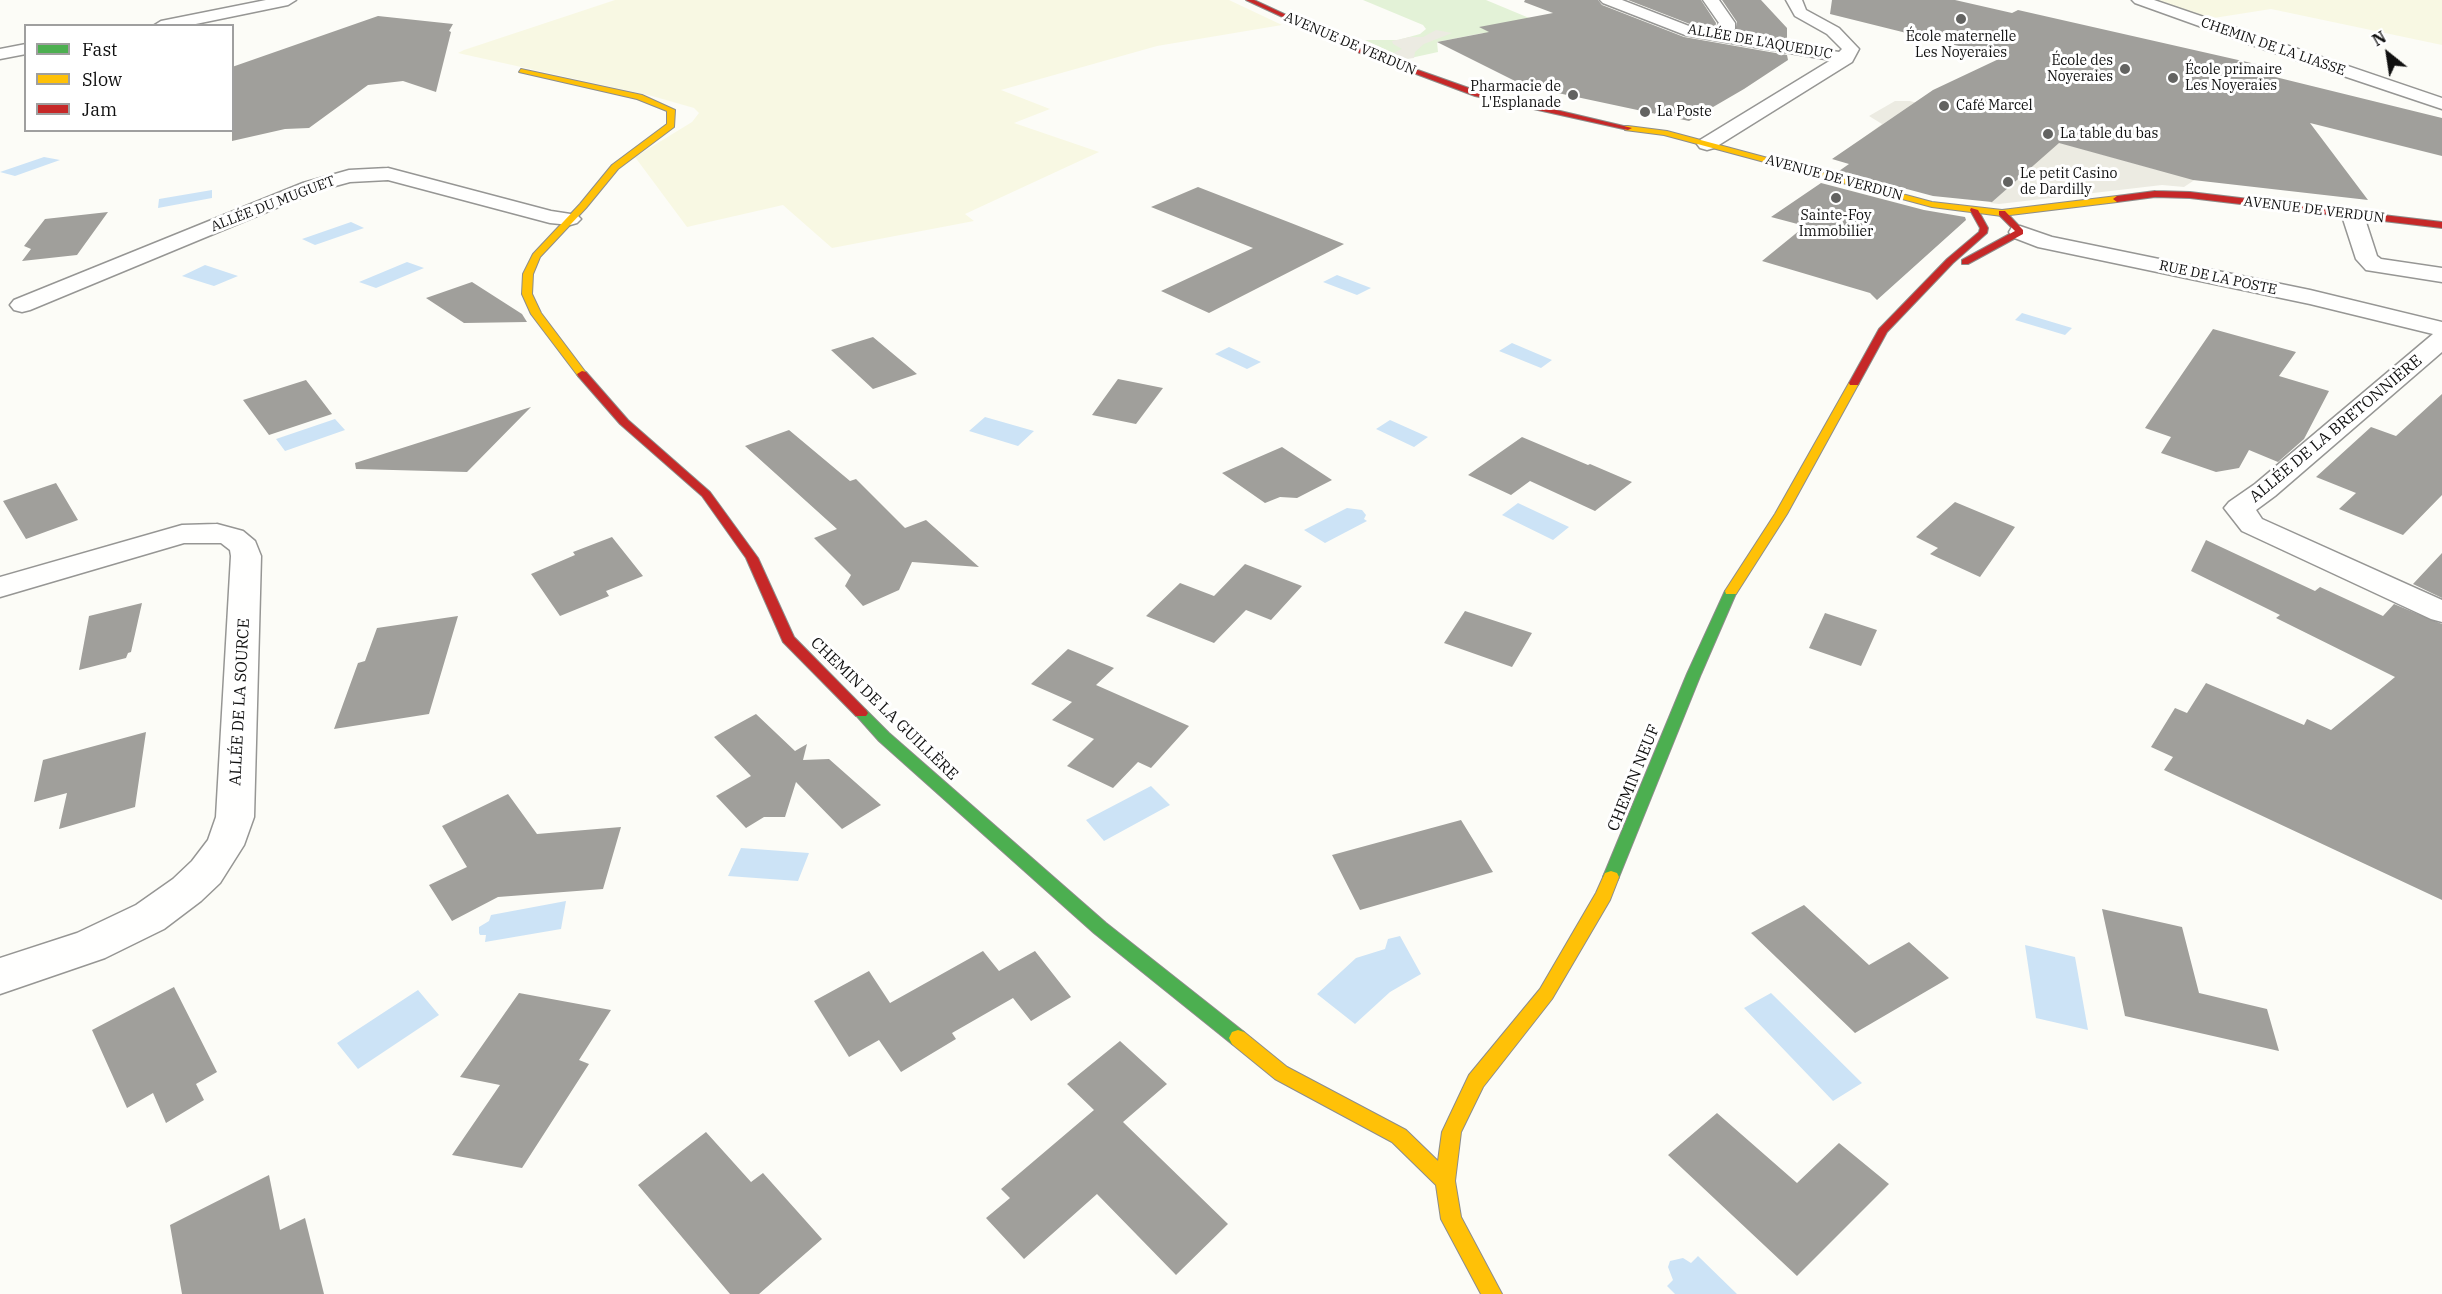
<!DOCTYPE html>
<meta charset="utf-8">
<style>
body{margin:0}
#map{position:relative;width:2442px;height:1294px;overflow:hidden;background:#fcfcf7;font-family:"IBM Plex Serif",serif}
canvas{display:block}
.legend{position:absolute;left:24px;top:24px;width:210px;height:108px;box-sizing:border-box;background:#fff;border:2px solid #9f9f9f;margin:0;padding:8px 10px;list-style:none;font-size:18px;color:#101010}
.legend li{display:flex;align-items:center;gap:12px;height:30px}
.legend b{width:30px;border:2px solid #9f9f9f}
.north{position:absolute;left:2358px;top:24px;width:60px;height:60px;-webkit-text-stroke:4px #fff;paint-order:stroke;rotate:330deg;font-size:16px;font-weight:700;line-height:24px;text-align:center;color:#101010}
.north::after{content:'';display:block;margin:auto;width:21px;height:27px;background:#101010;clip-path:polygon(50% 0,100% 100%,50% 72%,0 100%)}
</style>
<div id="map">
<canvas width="2442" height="1294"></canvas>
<ul class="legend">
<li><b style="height:8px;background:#4caf50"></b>Fast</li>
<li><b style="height:8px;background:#ffc107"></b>Slow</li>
<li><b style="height:8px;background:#c62828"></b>Jam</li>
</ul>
<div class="north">N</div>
</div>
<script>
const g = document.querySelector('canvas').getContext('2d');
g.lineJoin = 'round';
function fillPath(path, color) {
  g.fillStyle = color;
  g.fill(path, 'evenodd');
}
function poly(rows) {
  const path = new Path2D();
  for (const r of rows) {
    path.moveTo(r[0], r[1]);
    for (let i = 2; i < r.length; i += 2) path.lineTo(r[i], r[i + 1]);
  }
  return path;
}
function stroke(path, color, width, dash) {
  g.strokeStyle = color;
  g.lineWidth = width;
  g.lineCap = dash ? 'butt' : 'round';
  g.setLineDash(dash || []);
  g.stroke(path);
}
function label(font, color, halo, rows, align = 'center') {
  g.font = font + ' "IBM Plex Serif",serif';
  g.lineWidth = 6;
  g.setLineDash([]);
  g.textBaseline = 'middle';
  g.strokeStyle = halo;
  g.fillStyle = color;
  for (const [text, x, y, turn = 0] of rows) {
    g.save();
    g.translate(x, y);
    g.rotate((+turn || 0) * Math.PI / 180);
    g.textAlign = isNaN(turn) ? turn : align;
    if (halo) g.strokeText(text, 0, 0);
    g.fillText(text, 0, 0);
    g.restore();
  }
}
const farmland = poly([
 [615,0,1229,0,1282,25,1157,46,1001,90,1050,109,1014,123,1099,152,965,214,974,221,832,248,783,205,687,227,635,157,692,122,699,113,694,108,652,96,458,53,464,50],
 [2147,0,2442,0,2442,45,2271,9,2201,20]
]);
const green = poly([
 [1363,0,1486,0,1546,25,1480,27,1496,35,1483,33,1437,42,1438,52,1406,59,1365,40,1398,40,1420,34,1426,29,1423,25]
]);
const plaza = poly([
 [1436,30,1452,33,1424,44,1415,52,1414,58,1406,59,1393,53,1402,49,1393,44,1392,41,1410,37,1423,37],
 [1895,101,1910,101,2158,170,2229,157,2184,187,2162,185,1999,204,1990,203,2019,178,1863,138,1882,124,1869,116]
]);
const water = poly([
 [44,157,60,160,15,176,0,172],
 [212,190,212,198,158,208,159,199],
 [351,222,364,228,315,245,302,239],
 [407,262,424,268,376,288,359,282],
 [205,265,238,276,214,286,182,276],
 [1337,275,1371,288,1357,295,1323,282],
 [2022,313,2072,328,2065,335,2015,320],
 [1512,343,1552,360,1541,368,1499,351],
 [1229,347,1261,362,1247,369,1215,354],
 [985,417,1034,431,1018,446,969,431],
 [335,419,345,430,285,451,276,439],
 [1390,420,1428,437,1414,447,1376,429],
 [1518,503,1569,527,1553,540,1502,515],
 [1347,508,1362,510,1366,515,1364,519,1367,521,1325,543,1304,530],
 [1151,786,1170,805,1104,841,1086,820],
 [741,848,809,853,798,881,728,876],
 [566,901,561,929,485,942,486,935,480,935,479,933,479,927,489,921,491,915],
 [1400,936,1421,974,1390,992,1355,1024,1317,994,1356,958,1385,949,1388,939],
 [2025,945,2075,957,2088,1030,2036,1018],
 [418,990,439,1015,358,1069,337,1043],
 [1771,993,1862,1083,1833,1101,1744,1008],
 [1698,1256,1737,1294,1675,1294,1667,1286,1673,1280,1668,1267,1670,1261,1683,1258,1691,1263]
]);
const building = poly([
 [1525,0,1598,0,1602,5,1684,37,1787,55,1788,60,1744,89,1689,121,1525,86,1437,42,1489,32,1479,27,1553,13,1524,2],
 [1628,0,1701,0,1716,23,1715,29,1695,26],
 [1722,0,1761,0,1787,28,1787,41,1735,32,1737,22],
 [1832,0,1955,0,2012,13,2018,10,2269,67,2259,73,2442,118,2442,156,2310,123,2368,200,2193,180,2059,143,1992,202,1933,196,1839,171,1849,164,1832,159,1933,90,2003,57,1830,14],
 [378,16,453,24,449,31,451,32,436,92,403,81,368,85,309,128,285,129,232,141,232,67],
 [1821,183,1924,210,1965,217,1966,220,1877,300,1870,293,1762,261,1805,226,1771,217],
 [1198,187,1291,223,1344,244,1209,313,1161,291,1253,248,1151,207],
 [108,212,77,255,22,261,31,249,24,246,45,219],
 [472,282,522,314,527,322,464,323,426,298],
 [2213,329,2296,352,2279,376,2329,391,2304,439,2278,462,2249,450,2239,468,2216,472,2161,453,2171,437,2145,428],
 [873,337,917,374,873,389,831,350],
 [1118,379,1163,388,1136,424,1092,415],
 [306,380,332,414,269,435,243,400],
 [2442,394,2442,495,2403,535,2339,509,2356,493,2316,477,2371,427,2396,436],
 [531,407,467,472,356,469,355,463],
 [789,430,850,481,856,479,905,528,926,520,979,567,912,562,899,590,863,606,845,586,851,575,814,538,837,529,745,446],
 [1522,437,1588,465,1590,464,1632,482,1595,511,1530,481,1511,495,1468,475],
 [1282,447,1332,480,1297,498,1280,497,1265,503,1222,473],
 [56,483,78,520,26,539,3,501],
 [1955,502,2015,527,1980,577,1930,554,1938,548,1916,537],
 [612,537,643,576,606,591,609,596,560,616,531,574,575,555,573,552],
 [2206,540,2315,591,2320,587,2383,616,2394,604,2442,624,2442,900,2164,770,2173,757,2151,747,2175,708,2187,713,2206,683,2304,725,2307,719,2331,730,2395,677,2276,618,2280,615,2191,571],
 [2442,553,2442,598,2413,584],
 [1245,564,1302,586,1271,620,1246,610,1214,643,1146,616,1180,583,1214,596],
 [142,603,131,652,128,653,126,658,79,670,89,616],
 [1465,611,1532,633,1512,667,1444,643],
 [1825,613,1877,630,1861,666,1809,648],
 [458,616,429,714,334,729,358,663,365,661,377,628],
 [1068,649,1114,668,1096,685,1189,726,1151,768,1138,762,1113,788,1067,766,1094,739,1052,720,1072,702,1031,684],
 [756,714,795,751,807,744,803,760,829,759,881,805,842,829,796,782,785,817,764,817,746,828,716,796,751,776,714,737],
 [146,732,135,807,59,829,67,793,34,802,43,760],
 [508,794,537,834,621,827,603,889,498,897,452,921,429,885,467,867,442,826],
 [1461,820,1493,872,1360,910,1332,855],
 [1804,905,1869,965,1909,942,1949,978,1855,1033,1751,933],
 [2102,909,2182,927,2199,993,2267,1009,2279,1051,2125,1016],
 [983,951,999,971,1035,951,1071,997,1031,1021,1013,998,952,1033,956,1039,901,1072,879,1040,849,1057,814,1001,869,971,890,1003],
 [174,987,217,1072,196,1084,204,1100,166,1123,153,1093,127,1108,92,1030],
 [519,993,611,1010,579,1060,589,1064,522,1168,452,1155,500,1085,460,1077],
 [1120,1041,1167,1084,1123,1122,1228,1224,1176,1275,1097,1194,1024,1259,986,1218,1010,1198,1001,1189,1094,1110,1067,1084],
 [1717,1113,1797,1183,1839,1143,1889,1184,1797,1276,1668,1155],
 [706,1132,751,1182,763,1173,822,1239,759,1294,730,1294,638,1185],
 [269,1175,280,1230,305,1218,324,1294,182,1294,170,1225]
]);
const street = poly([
 [266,0,296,0,288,5,186,26,153,26,161,21,266,0],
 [1600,0,1622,0,1694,28,1716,31,1719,23,1703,0,1719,0,1735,23,1735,29,1731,34,1839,52,1842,49,1827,34,1795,16,1786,0,1802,0,1806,10,1839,28,1859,49,1852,62,1714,148,1707,150,1700,148,1697,144,1700,140,1831,60,1685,35,1603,3,1600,0],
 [2132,0,2154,0,2442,98,2442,109,2266,50,2135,3,2132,0],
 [26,44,26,54,0,59,0,49,26,44],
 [388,168,551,211,577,215,581,219,577,223,570,225,550,223,388,180,350,182,317,191,30,310,22,312,14,310,10,305,14,300,303,183,349,170,388,168],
 [2354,213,2361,215,2365,219,2377,256,2381,259,2442,268,2442,282,2366,270,2356,259,2343,219,2347,215,2354,213],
 [2020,226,2052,237,2310,290,2442,322,2442,352,2275,496,2256,510,2262,519,2442,600,2442,622,2431,619,2242,531,2224,508,2229,502,2255,484,2433,334,2310,304,2038,247,2012,237,2009,232,2012,227,2020,226],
 [217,524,243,531,255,541,261,556,254,817,244,845,220,883,201,901,164,929,105,958,0,994,0,958,77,933,136,905,173,879,192,861,208,840,216,817,231,556,230,550,221,543,184,543,0,597,0,577,182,525,217,524]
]);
const fast = poly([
 [1731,587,1737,591,1701,674,1619,877,1617,881,1611,883,1605,881,1603,877,1687,674,1725,591,1731,587],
 [861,708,866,710,889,733,1106,923,1244,1032,1247,1038,1244,1044,1238,1046,1232,1044,1094,933,879,741,854,713,861,708]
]);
const slow = poly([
 [521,69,642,95,675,110,674,127,618,169,586,208,540,257,533,274,532,294,541,313,587,374,582,377,578,376,531,314,522,294,523,274,533,254,580,204,612,165,667,124,667,111,637,99,519,72,521,69],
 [1628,126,1667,131,1932,202,2002,210,2117,196,2121,199,2117,202,2002,216,1932,207,1664,135,1625,130,1625,126,1628,126],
 [1854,380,1859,383,1787,514,1736,594,1726,594,1725,591,1775,514,1849,383,1854,380],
 [1611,871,1617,873,1619,877,1610,900,1552,999,1483,1087,1461,1132,1455,1181,1461,1217,1502,1294,1481,1294,1441,1219,1436,1185,1392,1142,1275,1079,1232,1044,1229,1038,1232,1032,1238,1030,1244,1032,1287,1067,1406,1130,1438,1161,1442,1132,1469,1075,1540,989,1596,893,1605,873,1611,871]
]);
const jam = poly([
 [1246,0,1254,0,1364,51,1480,92,1632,128,1628,130,1475,96,1360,53,1246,0],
 [2155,191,2190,192,2442,222,2442,228,2190,198,2155,197,2117,202,2113,199,2117,196,2155,191],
 [1971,208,1978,210,1988,228,1987,233,1953,263,1887,332,1858,385,1850,385,1849,383,1879,329,1947,259,1979,232,1980,228,1970,210,1971,208],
 [1999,211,2005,211,2023,230,2023,234,1968,264,1962,264,1962,260,2015,231,1999,215,1999,211],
 [582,371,586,372,628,420,710,492,758,558,794,637,866,710,868,713,866,716,856,716,783,642,746,558,702,496,620,424,578,376,577,374,582,371]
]);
const markers = [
 [1961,19,6,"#636361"],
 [2125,69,6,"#636361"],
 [2173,78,6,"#636361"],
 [1573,95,6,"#636361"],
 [1944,106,6,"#636361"],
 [1645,112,6,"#636361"],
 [2048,134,6,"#636361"],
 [2008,182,6,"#636361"],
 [1836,198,6,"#636361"]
];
const farPoinames = [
 ["École maternelle",1961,37,"center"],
 ["Les Noyeraies",1961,53,"center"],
 ["École des",2113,61,"right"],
 ["Noyeraies",2113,77,"right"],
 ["École primaire",2185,70],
 ["Les Noyeraies",2185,86],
 ["Pharmacie de",1561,87,"right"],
 ["L'Esplanade",1561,103,"right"],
 ["Café Marcel",1956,106],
 ["La Poste",1657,112],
 ["La table du bas",2060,134],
 ["Le petit Casino",2020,174],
 ["de Dardilly",2020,190],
 ["Sainte-Foy",1836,216,"center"],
 ["Immobilier",1836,232,"center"]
];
const farStreetnames = [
 ["ALLÉE DE L'AQUEDUC",1760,42,10],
 ["AVENUE DE VERDUN",1350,44,23],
 ["CHEMIN DE LA LIASSE",2273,47,19],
 ["AVENUE DE VERDUN",1834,178,15],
 ["ALLÉE DU MUGUET",273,204,-21],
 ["AVENUE DE VERDUN",2314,210,7],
 ["RUE DE LA POSTE",2218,278,12]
];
const streetNames = [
 ["ALLÉE DE LA BRETONNIÈRE",2336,429,-40],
 ["ALLÉE DE LA SOURCE",240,702,-87],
 ["CHEMIN DE LA GUILLÈRE",884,709,44],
 ["CHEMIN NEUF",1634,778,-68]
];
fillPath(farmland, '#f8f8e3');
fillPath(green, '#e3f2d7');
fillPath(plaza, '#ecebe2');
fillPath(water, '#cce3f6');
fillPath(building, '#a09f9b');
stroke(street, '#969694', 3);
stroke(fast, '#8d8d8b', 2);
stroke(slow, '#8d8d8b', 2);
stroke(jam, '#8d8d8b', 2);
fillPath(street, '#fffffe');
fillPath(fast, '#4caf50');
fillPath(slow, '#ffc107');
fillPath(jam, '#c62828');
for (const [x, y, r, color] of markers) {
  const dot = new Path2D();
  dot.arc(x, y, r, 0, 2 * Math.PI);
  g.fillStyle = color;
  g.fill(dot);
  stroke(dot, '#fff', 2);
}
label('14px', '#101010', '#fff', farPoinames, 'left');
label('14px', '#101010', '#fff', farStreetnames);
label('16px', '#101010', '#fff', streetNames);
</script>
